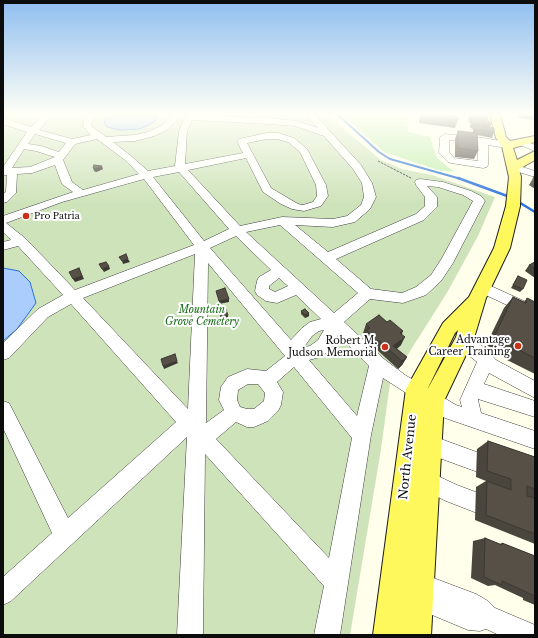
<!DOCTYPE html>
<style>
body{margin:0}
#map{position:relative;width:538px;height:638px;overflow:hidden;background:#ffffec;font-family:"Libre Baskerville",serif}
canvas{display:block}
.frame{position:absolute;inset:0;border:4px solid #0c0c0c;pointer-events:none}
</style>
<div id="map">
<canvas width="538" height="638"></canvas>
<div class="frame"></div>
</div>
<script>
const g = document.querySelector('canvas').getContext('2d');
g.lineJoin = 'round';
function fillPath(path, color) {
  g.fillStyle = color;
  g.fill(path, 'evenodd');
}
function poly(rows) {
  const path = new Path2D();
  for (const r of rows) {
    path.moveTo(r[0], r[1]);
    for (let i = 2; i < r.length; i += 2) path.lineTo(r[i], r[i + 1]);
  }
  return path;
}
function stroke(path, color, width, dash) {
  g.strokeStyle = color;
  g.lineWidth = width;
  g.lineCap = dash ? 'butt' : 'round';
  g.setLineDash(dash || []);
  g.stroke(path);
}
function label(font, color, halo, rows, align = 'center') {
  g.font = font + ' "Libre Baskerville",serif';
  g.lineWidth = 4;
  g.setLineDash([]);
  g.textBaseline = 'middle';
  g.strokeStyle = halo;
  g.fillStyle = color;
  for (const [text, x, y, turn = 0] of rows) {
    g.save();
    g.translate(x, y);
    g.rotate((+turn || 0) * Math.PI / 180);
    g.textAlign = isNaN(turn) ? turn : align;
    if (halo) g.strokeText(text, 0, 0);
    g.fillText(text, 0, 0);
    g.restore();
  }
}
const green = poly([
 [343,115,407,115,408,132,430,137,437,158,454,172,438,170,384,152]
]);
const cemetery = poly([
 [3,115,327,115,381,160,402,169,432,175,495,197,478,236,448,291,390,383,381,449,350,635,3,635]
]);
const water = poly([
 [107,115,157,115,155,121,149,125,139,129,120,130,107,127,104,123,107,115],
 [3,268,19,271,30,282,36,303,17,329,3,341,3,268]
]);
const streamFar1 = poly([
 [338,115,379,152,390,159,461,179]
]);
const stream = poly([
 [458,178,510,197],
 [517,201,535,212]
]);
const path = poly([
 [378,161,411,178]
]);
const minor = poly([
 [43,115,52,115,39,130,72,139,91,135,83,127,84,120,88,115,96,115,92,120,91,126,106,137,135,135,148,132,161,126,170,117,170,115,178,115,177,120,167,130,154,136,135,141,113,142,131,156,148,171,175,166,179,131,186,115,270,118,296,121,318,128,306,115,315,115,361,165,372,183,376,197,370,209,355,222,333,227,295,225,328,252,416,214,425,206,425,197,416,185,415,182,416,180,420,179,443,182,471,191,481,196,485,201,453,263,441,281,426,295,403,303,370,299,344,322,384,359,405,375,456,405,462,407,460,400,477,362,457,346,455,341,457,336,463,335,469,336,486,349,496,360,535,381,535,398,489,373,484,384,535,401,535,417,478,399,478,400,481,413,535,431,535,449,445,418,383,378,371,435,340,635,314,635,324,586,205,454,203,635,177,635,187,437,11,601,3,605,3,577,52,533,3,428,3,401,9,403,68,518,176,422,71,304,48,317,9,358,3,360,3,343,38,309,63,295,18,246,3,250,3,242,11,240,3,232,3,216,73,192,62,184,55,165,32,173,17,174,16,193,7,202,3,203,3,194,6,192,7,175,3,175,3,167,27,132,3,124,3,118,31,127,43,115],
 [192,120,270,124,295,126,324,136,353,169,362,183,364,197,361,205,347,216,333,219,282,217,240,226,188,170,246,158,263,192,281,204,292,209,304,211,321,206,328,196,326,185,307,149,294,138,278,133,267,133,239,139,237,141,243,153,185,164,187,131,192,120],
 [35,134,66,143,59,152,41,146,28,144,35,134],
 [97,139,125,160,139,174,83,190,72,182,63,160,75,144,97,139],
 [267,139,277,139,288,142,300,152,316,185,317,196,313,202,303,205,298,204,271,188,247,143,267,139],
 [24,149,36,151,55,157,30,167,12,168,24,149],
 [179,172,229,229,204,241,153,177,179,172],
 [144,179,194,245,75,290,25,238,6,223,62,202,144,179],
 [427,186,438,187,463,195,473,201,442,258,431,275,416,287,402,293,371,289,336,259,424,220,437,207,437,197,427,186],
 [280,225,358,293,334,313,246,232,280,225],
 [236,236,271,270,259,277,257,281,255,291,257,295,266,301,277,303,296,295,321,319,310,322,302,328,291,340,210,248,236,236],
 [195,254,188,409,83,298,195,254],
 [208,263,285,356,266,371,247,369,228,377,221,387,219,400,224,410,206,423,208,263],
 [279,278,288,286,275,292,269,289,269,286,279,278],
 [324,330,318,340,310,346,304,347,312,336,319,331,324,330],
 [338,335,369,366,357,416,309,360,320,357,330,350,338,335],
 [294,367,352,438,329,558,216,439,236,422,247,427,254,427,268,421,278,411,281,405,283,392,277,382,294,367],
 [248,384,258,384,265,393,264,401,254,409,247,409,240,407,237,400,238,390,248,384],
 [445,134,483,138,507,142,512,145,507,148,488,145,488,165,487,167,483,168,451,163,448,162,439,153,440,137,445,134],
 [449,140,478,143,478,161,454,158,449,152,449,140],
 [523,140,535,145,535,151,520,145,518,143,523,140],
 [513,164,535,171,535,177,509,169,508,167,513,164],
 [482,282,535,306,535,318,477,291,475,287,477,283,482,282],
 [430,435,501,461,504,468,501,475,494,478,423,452,420,445,423,438,430,435],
 [427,471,457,485,502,502,506,509,502,516,495,520,446,501,420,488,417,481,420,474,427,471],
 [428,576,476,594,488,601,495,608,535,625,535,635,499,635,486,629,480,631,468,630,425,612,412,598,408,590,412,582,428,576]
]);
const major = poly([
 [490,115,500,115,506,137,510,141,535,136,535,142,513,148,517,160,535,151,535,160,519,169,521,177,520,206,510,248,486,298,474,338,444,401,431,635,373,635,406,389,443,323,469,297,494,248,506,206,509,177,502,146,496,138,490,115],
 [458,330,456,337,426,392,455,333,458,330]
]);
const wall = poly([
 [420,115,458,115,458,120,455,128,419,123],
 [468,115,488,115,487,117,488,119,487,121,491,125,490,127,494,132,492,138,477,135,478,151,474,159,455,157,455,139,458,131,473,133,473,129,470,128,470,125,471,123,469,123,468,119,469,117],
 [518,115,535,115,535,120,534,120,519,118],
 [93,168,103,169,96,172,94,171],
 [535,174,535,189,529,185,532,180],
 [535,262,535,278,525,271,529,265],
 [518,276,523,289,520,292,511,288],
 [513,297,524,302,527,298,535,302,535,374,503,358,504,354,486,345,504,308],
 [301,311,309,313,309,316,305,318,301,314],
 [387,322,403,331,402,334,401,345,397,349,407,357,402,365,398,369,375,348,373,349,369,346,369,344,363,339,365,334,363,333,366,324],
 [488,441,535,457,535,544,475,520,476,487,486,481,476,477,477,449],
 [485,538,500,544,502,543,535,556,535,605,523,600,523,598,495,585,488,586,471,578,473,541]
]);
const shadedWall = poly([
 [102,166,103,169,96,172,95,169],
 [128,259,130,262,123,264,122,261],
 [109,266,110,269,104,272,102,269],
 [79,268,84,279,75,282,73,279],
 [229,299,229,302,219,304,219,301],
 [309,313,309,316,305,318,305,315],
 [228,315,228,318,222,320,221,317],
 [405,337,401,345,392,352,393,346],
 [378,340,375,348,373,349,377,341],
 [407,357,402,365,398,369,402,361],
 [177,361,178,363,164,369,163,366]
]);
const building = poly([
 [422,115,458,115,458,120,422,115],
 [471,115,487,115,488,119,471,117,471,115],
 [472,119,490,122,491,125,472,123,472,119],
 [475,125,494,128,494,132,476,129,475,125],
 [458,131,477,133,478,151,458,148,458,131],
 [94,165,102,166,95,169,93,168,94,165],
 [535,174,535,181,533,179,535,174],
 [126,254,128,259,122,261,119,257,126,254],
 [106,262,109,266,102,269,99,264,106,262],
 [535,262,535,269,529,265,535,262],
 [79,268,82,276,73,279,69,272,79,268],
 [518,276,527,280,523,289,513,285,518,276],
 [225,288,229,299,219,301,216,291,225,288],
 [513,297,526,303,527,298,535,302,535,358,513,347,514,344,495,335,513,297],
 [305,309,309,313,305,315,301,311,305,309],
 [226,310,228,315,221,317,220,312,226,310],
 [379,315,387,322,390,320,403,331,400,333,405,337,393,346,407,357,402,361,378,340,377,341,372,338,373,336,366,330,370,328,366,324,379,315],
 [175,354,177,361,163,366,161,359,175,354],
 [488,441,535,457,535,489,527,486,527,496,535,498,535,534,486,515,487,481,511,490,511,479,487,471,488,441],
 [485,538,502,545,502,543,535,556,535,596,502,581,502,585,484,577,485,538]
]);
const markers = [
 [26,216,4,"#cb3116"],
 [518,346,4,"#cb3116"],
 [385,347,4,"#cb3116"]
];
const farPoinames = [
 ["Pro Patria",34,216]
];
const parkNames = [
 ["Mountain",202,310],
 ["Grove Cemetery",202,322]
];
const poiNames = [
 ["Advantage",510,340],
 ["Career Training",510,352],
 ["Robert M.",377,341],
 ["Judson Memorial",377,353]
];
const nearStreetnames = [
 ["North Avenue",408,457,-84]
];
fillPath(green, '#c4eeb1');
fillPath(cemetery, '#cee3ba');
fillPath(water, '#aacdfd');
stroke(water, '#2971dc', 1);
stroke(streamFar1, '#2971dc', 2);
stroke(stream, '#2971dc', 2.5);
stroke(minor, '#3f3f3f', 1);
stroke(major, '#1d1d1d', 2);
stroke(path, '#2e2e2e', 1, [2.5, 1]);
fillPath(minor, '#fff');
fillPath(major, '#fff85c');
fillPath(wall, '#4a453d');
fillPath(shadedWall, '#3c3832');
fillPath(building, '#565047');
stroke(building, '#3c3832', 1);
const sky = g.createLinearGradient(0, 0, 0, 204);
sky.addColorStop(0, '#8fbef0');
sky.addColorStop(0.56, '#fffff6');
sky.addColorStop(1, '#fffff600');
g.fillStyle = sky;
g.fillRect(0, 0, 538, 204);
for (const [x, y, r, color] of markers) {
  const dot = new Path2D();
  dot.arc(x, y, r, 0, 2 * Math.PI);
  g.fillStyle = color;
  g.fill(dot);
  stroke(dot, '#fff', 1.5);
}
label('9px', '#0c0c0c', '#fff', farPoinames, 'left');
label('italic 10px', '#176b16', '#fff', parkNames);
label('10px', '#0c0c0c', '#fff', poiNames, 'right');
label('12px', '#0c0c0c', '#fff', nearStreetnames);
</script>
